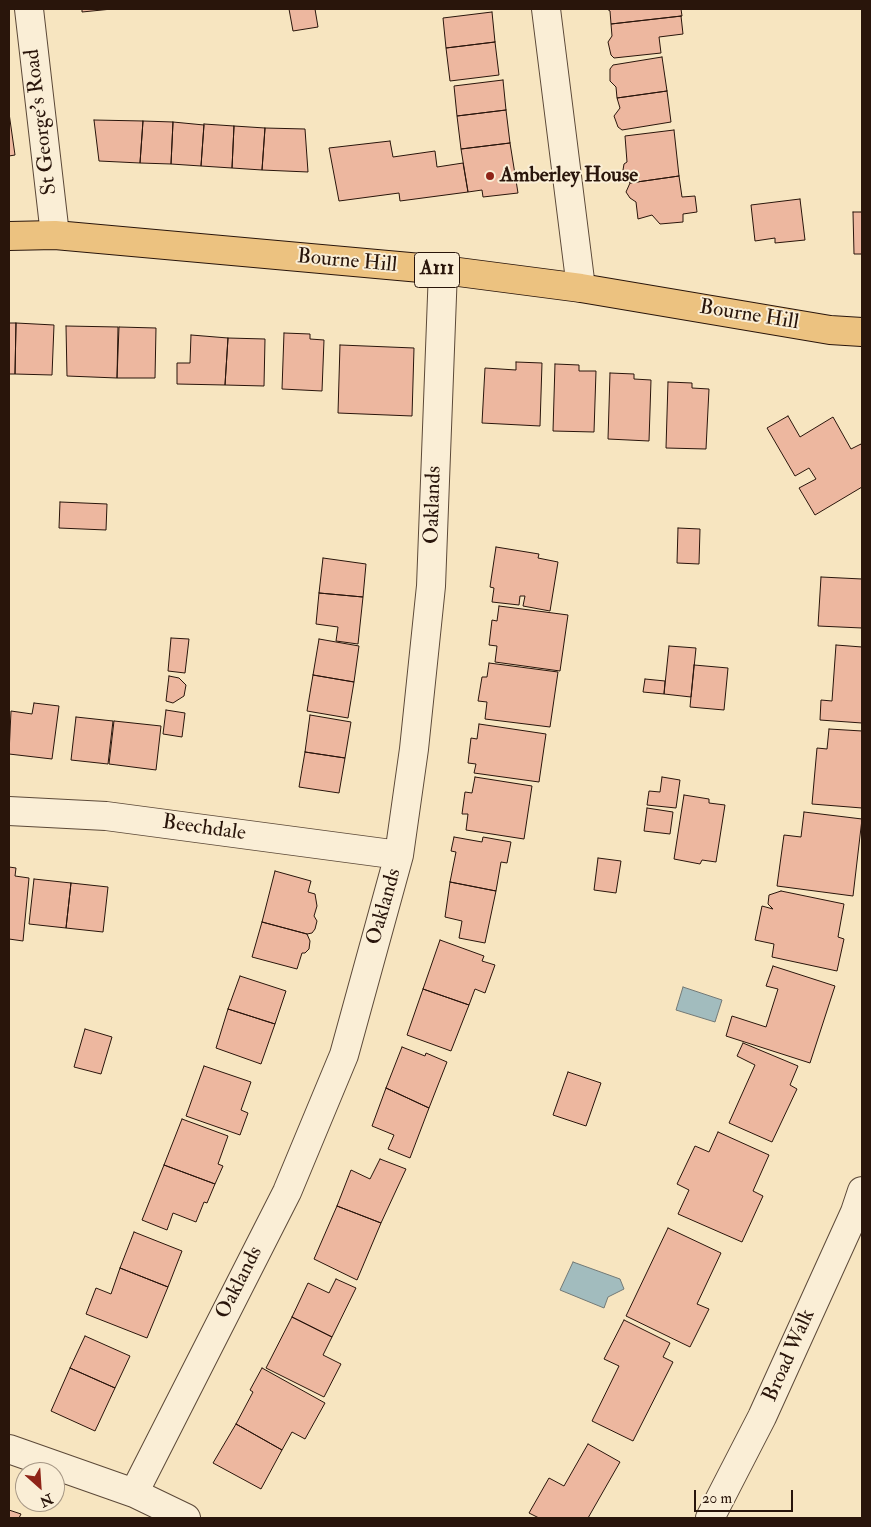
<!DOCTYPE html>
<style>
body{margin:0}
#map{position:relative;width:871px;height:1527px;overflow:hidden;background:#f7e5c0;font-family:"IM FELL Double Pica",serif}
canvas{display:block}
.frame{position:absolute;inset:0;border:10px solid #29150b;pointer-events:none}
.north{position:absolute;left:15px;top:1462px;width:50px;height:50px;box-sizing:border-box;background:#faeed6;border:1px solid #a69785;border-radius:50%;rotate:154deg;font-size:14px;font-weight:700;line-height:20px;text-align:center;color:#29150b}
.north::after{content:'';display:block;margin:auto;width:18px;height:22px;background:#8f2418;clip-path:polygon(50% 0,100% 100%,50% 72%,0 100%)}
.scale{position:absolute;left:694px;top:1490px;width:99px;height:22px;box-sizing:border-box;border:2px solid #29150b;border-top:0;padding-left:6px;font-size:15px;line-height:18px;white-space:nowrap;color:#29150b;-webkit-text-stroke:4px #faeed6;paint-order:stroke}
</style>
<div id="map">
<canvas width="871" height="1527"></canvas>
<div class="frame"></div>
<div class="north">N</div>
<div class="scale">20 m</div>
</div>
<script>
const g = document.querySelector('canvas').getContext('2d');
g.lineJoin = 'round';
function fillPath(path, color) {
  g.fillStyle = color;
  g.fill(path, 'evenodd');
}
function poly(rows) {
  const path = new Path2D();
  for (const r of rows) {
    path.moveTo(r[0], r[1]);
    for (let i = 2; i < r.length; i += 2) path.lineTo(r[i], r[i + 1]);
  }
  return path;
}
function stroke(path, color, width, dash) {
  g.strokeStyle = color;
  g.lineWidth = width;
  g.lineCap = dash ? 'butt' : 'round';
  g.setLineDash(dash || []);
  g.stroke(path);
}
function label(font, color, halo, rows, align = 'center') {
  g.font = font + ' "IM FELL Double Pica",serif';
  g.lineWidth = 4;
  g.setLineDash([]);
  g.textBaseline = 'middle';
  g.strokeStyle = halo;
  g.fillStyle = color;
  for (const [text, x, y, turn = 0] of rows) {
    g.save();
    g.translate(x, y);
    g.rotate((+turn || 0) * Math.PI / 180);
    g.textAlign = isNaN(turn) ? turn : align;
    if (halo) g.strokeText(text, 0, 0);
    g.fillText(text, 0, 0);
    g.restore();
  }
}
const water = poly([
 [683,987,722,1000,715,1022,676,1010,683,987],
 [573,1262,620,1279,624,1289,608,1297,604,1308,560,1290,573,1262]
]);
const building = poly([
 [82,9,112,9,82,12,82,9],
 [289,9,315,9,318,27,293,31,289,9],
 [607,9,681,9,682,16,611,24,610,11,607,9],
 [492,12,495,42,446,48,443,18,492,12],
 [681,16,683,34,659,37,661,53,614,58,611,55,608,42,612,36,611,24,681,16],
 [495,42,499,75,450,81,446,48,495,42],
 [662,57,667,91,617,98,616,87,610,81,610,69,613,65,662,57],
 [503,80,506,110,457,116,454,86,503,80],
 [667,91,671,122,622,130,618,127,614,116,620,108,617,98,667,91],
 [506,110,510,143,461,149,457,116,506,110],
 [9,113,15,155,9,156,9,113],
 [94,120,143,121,140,163,99,161,94,120],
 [143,121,173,122,171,164,140,163,143,121],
 [173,122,204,125,201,166,171,164,173,122],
 [204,124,234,126,232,168,201,166,204,124],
 [234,126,265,128,262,170,232,168,234,126],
 [265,128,305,129,308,172,262,170,265,128],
 [674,130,679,176,630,183,623,170,624,164,627,162,625,136,674,130],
 [390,141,393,157,435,151,437,167,463,163,468,192,400,201,399,193,339,201,329,148,390,141],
 [510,143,518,193,483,197,482,190,468,192,461,149,510,143],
 [679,176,682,197,695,196,697,212,683,214,683,222,660,224,652,215,638,219,636,202,630,198,626,192,630,183,679,176],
 [800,199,805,240,775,243,775,238,755,241,751,205,800,199],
 [853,212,862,212,862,254,854,254,853,212],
 [9,323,16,323,15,374,9,374,9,323],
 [16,323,54,325,52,375,15,374,16,323],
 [66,326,118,327,117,378,67,376,66,326],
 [119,327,156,328,155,378,117,378,119,327],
 [284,333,310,334,310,339,324,340,322,391,282,389,284,333],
 [191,335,228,338,225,385,177,384,177,363,190,363,191,335],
 [228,338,265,339,264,386,225,385,228,338],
 [340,345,414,348,412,416,338,413,340,345],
 [516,362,542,363,540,426,482,423,485,368,516,370,516,362],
 [555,364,579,365,579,371,596,371,594,432,553,431,555,364],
 [610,373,634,374,634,379,651,380,649,441,608,439,610,373],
 [668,382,692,383,692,388,709,389,706,449,666,448,668,382],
 [788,416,800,437,833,417,851,449,861,444,862,447,862,487,815,515,799,488,816,479,809,468,795,476,767,428,788,416],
 [60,502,107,504,106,530,59,528,60,502],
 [678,528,700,529,699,564,677,563,678,528],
 [496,547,539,554,538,558,558,562,550,611,523,606,525,596,520,596,519,605,492,602,494,588,490,587,496,547],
 [323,558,366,564,363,597,319,593,323,558],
 [821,577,862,579,862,628,818,626,821,577],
 [319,593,363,597,358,644,336,641,338,627,316,624,319,593],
 [499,606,568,615,560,671,495,662,497,646,489,645,492,620,497,621,499,606],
 [171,638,189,639,185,673,168,671,171,638],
 [319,639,359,646,354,682,313,675,319,639],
 [836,645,862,647,862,723,820,720,821,700,832,701,836,645],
 [669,646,696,648,691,697,664,694,669,646],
 [489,663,558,672,550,727,485,719,487,702,478,701,482,677,487,677,489,663],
 [694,665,728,668,724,710,690,707,694,665],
 [313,675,354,682,348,718,307,711,313,675],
 [169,676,179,678,186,685,184,696,173,703,166,701,169,676],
 [645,679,665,681,664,694,643,692,645,679],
 [34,703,59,706,52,759,9,754,11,711,32,714,34,703],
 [166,710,185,713,182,737,163,734,166,710],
 [310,715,351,722,345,758,305,752,310,715],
 [76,717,113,721,108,764,71,760,76,717],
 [114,721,161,726,156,770,109,764,114,721],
 [479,724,546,734,539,782,474,773,476,764,468,763,471,738,477,739,479,724],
 [829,729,862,731,862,808,812,804,817,748,827,749,829,729],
 [305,752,345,758,339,793,299,787,305,752],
 [475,777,532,786,524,839,466,830,468,814,462,814,465,792,472,793,475,777],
 [662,777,680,780,676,808,647,805,649,791,660,792,662,777],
 [684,795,709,799,709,803,725,805,716,862,702,860,700,864,674,859,684,795],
 [647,808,673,812,670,834,644,831,647,808],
 [804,812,862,819,853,896,777,886,784,835,801,837,804,812],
 [454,837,482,842,483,837,511,842,507,863,501,862,496,891,450,882,456,852,451,851,454,837],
 [598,858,621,861,616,893,594,890,598,858],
 [9,867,16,868,15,876,29,878,23,941,9,939,9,867],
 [275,871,311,881,308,892,315,894,317,906,314,916,317,921,315,929,312,933,307,934,262,922,275,871],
 [34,879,71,883,66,928,29,924,34,879],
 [450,882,496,891,485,943,459,938,462,921,445,917,450,882],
 [71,883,108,887,103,932,66,928,71,883],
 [781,891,844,904,838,937,844,939,837,971,772,957,774,944,755,940,762,906,773,909,768,904,769,895,781,891],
 [262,922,307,934,310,941,309,949,305,953,302,953,297,969,252,957,262,922],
 [440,940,484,956,482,961,495,965,485,993,475,989,469,1005,423,989,440,940],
 [773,966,835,986,810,1063,726,1036,732,1016,766,1027,778,989,766,986,773,966],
 [240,976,286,991,275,1024,228,1009,240,976],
 [423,989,469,1005,451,1051,407,1035,423,989],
 [228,1009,275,1024,261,1064,216,1048,228,1009],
 [85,1029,112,1037,101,1074,74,1067,85,1029],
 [743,1043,798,1066,790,1085,797,1089,772,1142,729,1123,755,1065,737,1056,743,1043],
 [402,1047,425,1056,426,1053,447,1062,429,1108,386,1088,402,1047],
 [204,1066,251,1082,241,1110,248,1113,240,1135,186,1116,204,1066],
 [568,1072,601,1083,586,1126,553,1115,568,1072],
 [386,1088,429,1108,410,1158,388,1149,394,1135,372,1126,386,1088],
 [182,1119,228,1136,218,1164,223,1166,215,1184,164,1165,182,1119],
 [718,1132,769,1155,753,1191,763,1196,742,1242,678,1214,689,1190,677,1184,695,1146,709,1152,718,1132],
 [380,1159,406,1169,381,1223,337,1206,351,1170,370,1179,380,1159],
 [164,1165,215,1184,207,1203,204,1202,196,1222,173,1213,167,1230,142,1220,164,1165],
 [337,1206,381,1223,357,1280,314,1259,337,1206],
 [668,1228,721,1253,697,1304,709,1309,690,1347,626,1316,668,1228],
 [134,1232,182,1251,168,1287,120,1268,134,1232],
 [120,1268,168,1287,147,1338,86,1314,96,1288,111,1294,120,1268],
 [336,1279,356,1288,332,1337,292,1317,308,1283,329,1293,336,1279],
 [292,1317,332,1337,323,1355,341,1364,324,1397,266,1368,292,1317],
 [624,1320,670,1343,663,1357,673,1362,633,1441,592,1421,619,1366,604,1359,624,1320],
 [85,1336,130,1356,115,1388,70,1368,85,1336],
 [70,1368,115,1388,95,1431,51,1411,70,1368],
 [262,1368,325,1403,305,1439,292,1432,282,1450,236,1424,253,1392,250,1390,262,1368],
 [236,1424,282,1450,261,1489,213,1463,236,1424],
 [588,1444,620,1462,588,1518,539,1518,529,1513,549,1478,564,1486,588,1444],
 [9,1510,21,1514,19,1518,9,1518,9,1510]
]);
const minor = poly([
 [29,9,55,235],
 [546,9,581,288],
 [9,811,106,816,399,855],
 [9,1449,134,1493,186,1518],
 [134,1493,287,1192,344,1055,399,855,414,749,431,586,443,270],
 [710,1518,762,1417,855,1212,862,1191]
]);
const primary = poly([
 [9,236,55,235,443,270,581,288,830,330,862,332]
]);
const markers = [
 [490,176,5,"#8f2418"]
];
const shields = [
 [437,270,45]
];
const shieldNames = [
 ["A111",437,270]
];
const streetNames = [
 ["St George's Road",42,122,-97],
 ["Bourne Hill",347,262,5],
 ["Bourne Hill",749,316,9],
 ["Oaklands",434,505,-88],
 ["Beechdale",204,829,8],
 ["Oaklands",385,907,-74],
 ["Oaklands",240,1283,-63],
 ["Broad Walk",790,1356,-66]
];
const poiNames = [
 ["Amberley House",500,176]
];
fillPath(water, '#a2bcbe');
stroke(water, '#727976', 1);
fillPath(building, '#edb79f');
stroke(building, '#29150b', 1);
stroke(minor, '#5c4938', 30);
stroke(primary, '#29150b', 30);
stroke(minor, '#faeed6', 28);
stroke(primary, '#ecc280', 28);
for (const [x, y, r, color] of markers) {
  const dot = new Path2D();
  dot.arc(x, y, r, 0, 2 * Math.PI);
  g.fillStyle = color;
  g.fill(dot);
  stroke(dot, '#faeed6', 2);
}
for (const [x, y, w] of shields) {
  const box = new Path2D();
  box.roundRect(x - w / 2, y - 17.5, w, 35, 4);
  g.fillStyle = '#faeed6';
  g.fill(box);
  stroke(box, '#29150b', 1);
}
label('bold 20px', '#29150b', null, shieldNames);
label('21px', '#29150b', '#faeed6', streetNames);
label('bold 21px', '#29150b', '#faeed6', poiNames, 'left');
</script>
